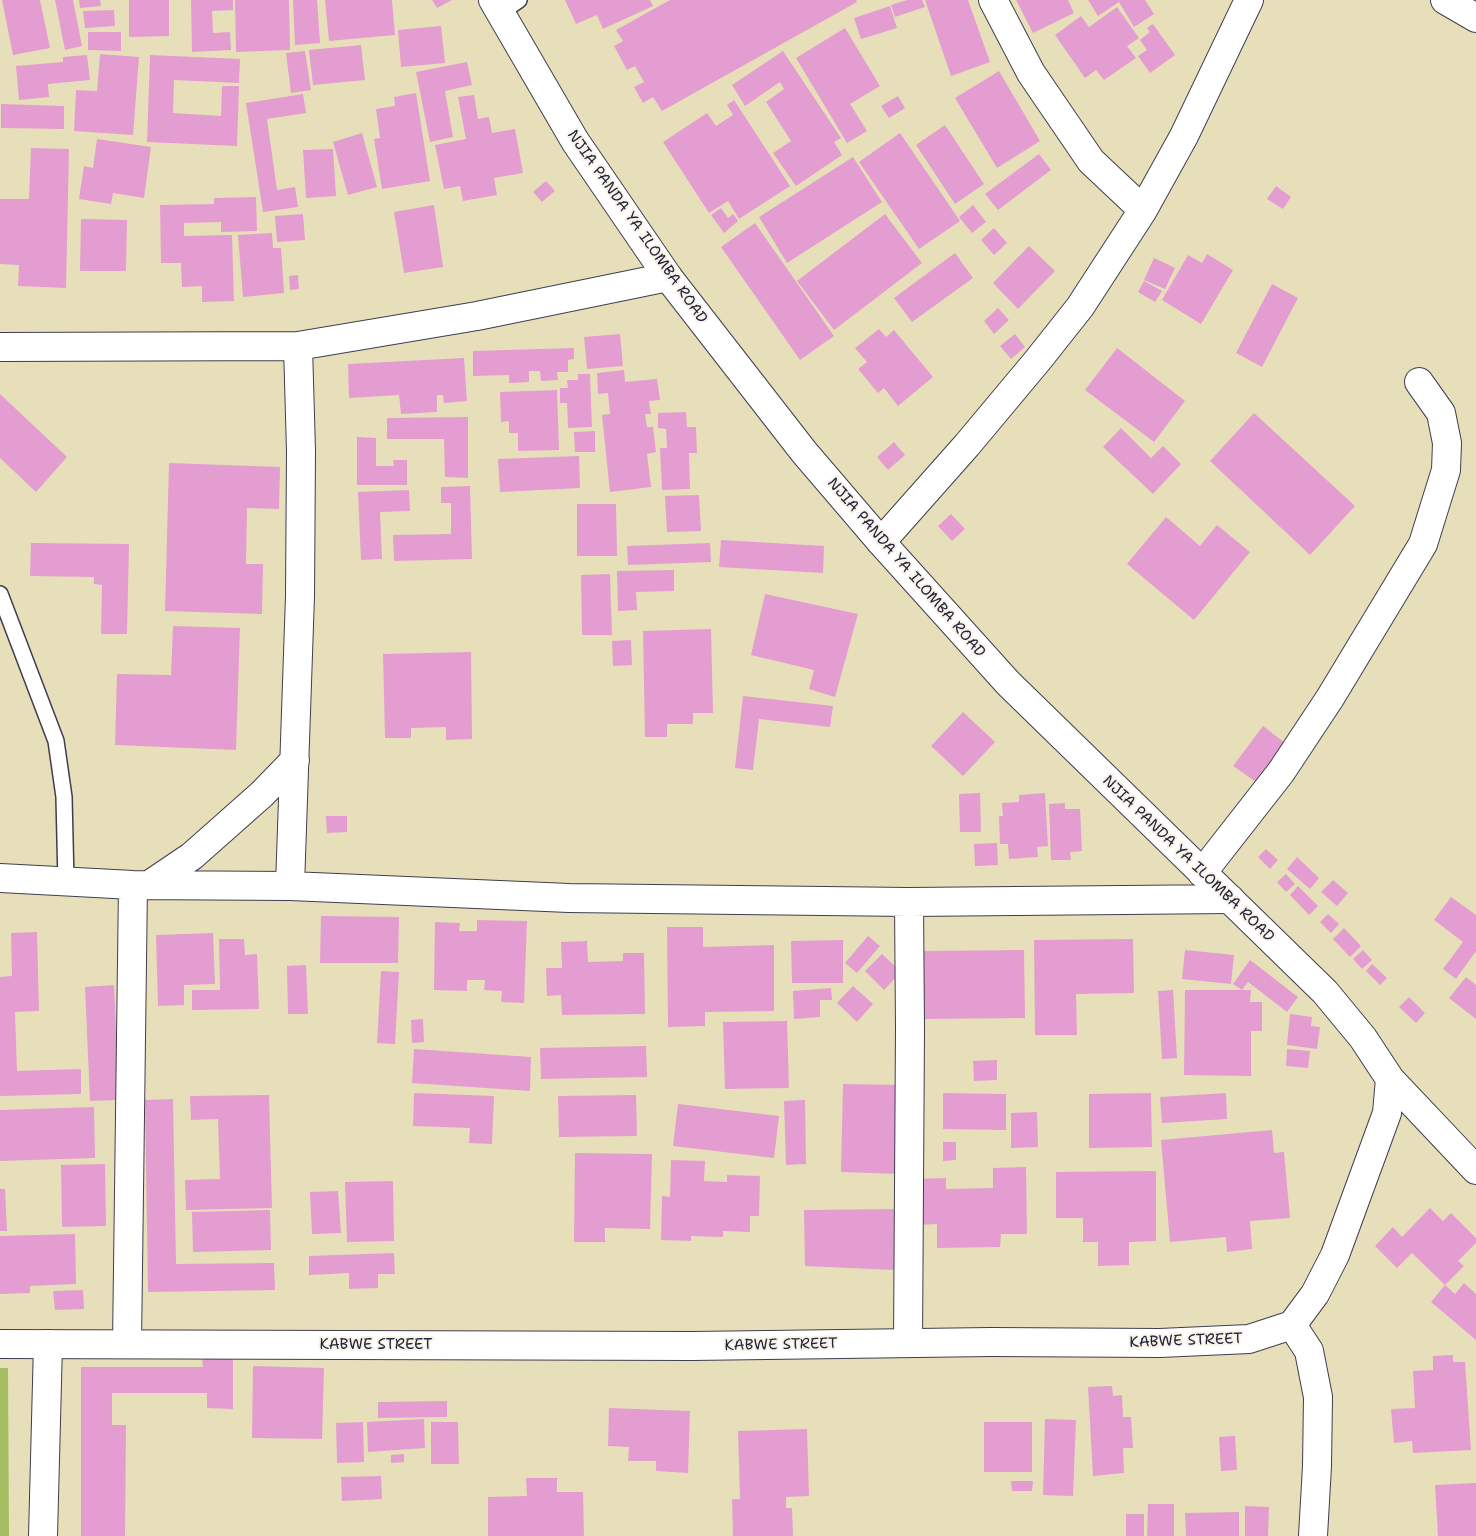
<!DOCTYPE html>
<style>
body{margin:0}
canvas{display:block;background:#e7dfba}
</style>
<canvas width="1476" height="1536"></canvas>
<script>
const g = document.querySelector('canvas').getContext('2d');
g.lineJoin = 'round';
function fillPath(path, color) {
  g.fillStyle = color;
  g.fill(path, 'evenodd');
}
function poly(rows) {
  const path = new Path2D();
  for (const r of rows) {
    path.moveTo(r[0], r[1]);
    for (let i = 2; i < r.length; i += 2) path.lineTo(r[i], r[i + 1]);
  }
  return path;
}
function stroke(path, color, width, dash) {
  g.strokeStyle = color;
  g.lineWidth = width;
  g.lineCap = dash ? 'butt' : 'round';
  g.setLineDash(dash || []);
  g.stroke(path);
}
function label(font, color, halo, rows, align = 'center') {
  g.font = font + ' "Shantell Sans",sans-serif';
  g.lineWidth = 4;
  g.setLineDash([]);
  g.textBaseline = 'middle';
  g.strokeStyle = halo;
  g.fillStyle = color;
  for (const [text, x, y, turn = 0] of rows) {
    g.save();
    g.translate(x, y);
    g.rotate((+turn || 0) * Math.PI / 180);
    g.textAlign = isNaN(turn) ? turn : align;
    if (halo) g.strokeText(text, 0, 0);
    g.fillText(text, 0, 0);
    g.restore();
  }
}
const green = poly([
 [0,1368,8,1368,9,1536,0,1536]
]);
const building = poly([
 [2,0,40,0,50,48,13,55],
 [55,0,73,0,82,46,65,50],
 [79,0,100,0,101,6,80,8],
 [129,0,169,0,169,36,129,37],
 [191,0,233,0,233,10,212,11,213,33,230,32,231,50,192,52],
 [235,0,289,0,290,50,236,52],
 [293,0,317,0,320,43,295,45],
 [325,0,392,0,395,35,329,41],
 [432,0,452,0,437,8],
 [565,0,650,0,653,6,603,29,597,15,576,24],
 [670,0,856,0,857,2,662,111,653,97,643,103,634,87,644,82,635,66,627,70,614,46,623,41,616,30],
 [907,0,922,0,925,7,895,17,891,5],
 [925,0,968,0,990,62,951,76],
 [1016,0,1068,0,1074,13,1033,33],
 [1088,0,1145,0,1154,14,1134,27,1119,2,1098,16],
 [890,6,897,28,861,39,854,18],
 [1117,7,1139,38,1127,46,1136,58,1104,80,1096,70,1085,78,1055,35,1081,16,1089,27],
 [114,10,115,26,85,28,83,11],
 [1153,24,1175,55,1150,73,1138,56,1147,50,1140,40,1150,32,1147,28],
 [441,26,445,63,401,67,398,30],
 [845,28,880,86,850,104,867,131,847,143,796,58],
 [88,32,121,32,121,51,88,50],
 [361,45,365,80,313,85,309,50],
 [305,51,311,90,291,93,286,53],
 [783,51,841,138,834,142,842,155,796,186,773,153,791,141,766,102,784,89,780,82,745,106,732,85],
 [100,54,139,57,133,135,74,131,76,90,97,91],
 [87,55,90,80,48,84,49,97,19,100,16,66,63,62,63,57],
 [150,55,240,59,239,83,174,80,173,113,221,116,222,86,239,86,237,146,147,142],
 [467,62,472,85,445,91,453,137,430,142,416,72],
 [999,71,1040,141,997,168,955,98],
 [416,93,430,181,382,189,374,139,380,138,376,109,395,106,394,97],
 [303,94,306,113,267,119,277,190,295,187,298,207,263,212,246,103],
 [474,95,478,119,489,117,492,133,515,129,523,173,494,178,497,195,463,201,460,186,444,189,435,145,466,139,458,97],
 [898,96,905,108,889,118,881,106],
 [734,100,790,186,739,219,728,201,709,213,663,142,707,113,716,126,733,115,727,105],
 [1,104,64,106,64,129,1,128],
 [945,125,984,184,955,204,916,145],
 [362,133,377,187,348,195,333,142],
 [900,133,960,221,919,249,859,162],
 [97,139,151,147,144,198,113,193,111,204,79,199,84,166,93,168],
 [31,148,69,149,66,288,18,286,19,265,0,264,0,199,29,199],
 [333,149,336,196,306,198,303,150],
 [1039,154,1051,170,998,210,985,194],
 [853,157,882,202,787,263,759,217],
 [546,181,555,191,542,202,533,192],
 [1276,186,1291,197,1283,209,1267,199],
 [256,197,257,231,221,232,221,222,184,223,184,236,232,235,234,301,202,302,202,286,182,287,181,263,161,263,160,205,214,204,214,198],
 [434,205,443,267,404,273,394,212],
 [973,205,986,222,972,233,959,217],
 [721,208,728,218,733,214,738,221,724,233,711,215],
 [303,214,305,240,277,242,275,216],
 [885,214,922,263,834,330,797,281],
 [81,219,127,220,126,271,80,271],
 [755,223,834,336,800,360,721,247],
 [994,228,1007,243,994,255,981,240],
 [272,233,273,248,281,248,284,293,243,297,238,235],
 [1029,246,1055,271,1018,309,993,283],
 [955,253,973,278,912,322,894,298],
 [1207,254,1233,270,1201,324,1162,300,1188,255,1202,263],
 [1154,258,1175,268,1165,289,1144,280],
 [298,275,299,289,290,290,289,276],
 [1144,281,1162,291,1155,302,1138,292],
 [1272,284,1298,298,1262,367,1236,353],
 [998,308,1009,320,994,334,984,321],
 [879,329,886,337,894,330,933,377,898,406,884,388,878,393,858,369,867,362,855,348],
 [620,334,623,366,587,369,584,337],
 [1015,334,1025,347,1011,359,1000,346],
 [574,348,574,359,568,360,568,372,557,372,558,380,541,381,540,371,529,371,529,382,509,383,509,375,473,376,473,351],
 [1117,348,1185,401,1154,442,1085,390],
 [464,358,467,401,444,403,443,395,437,395,437,412,401,414,399,395,349,398,348,364],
 [624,370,625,382,657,379,660,400,649,401,651,414,645,414,647,427,653,427,656,452,647,454,651,487,610,492,602,415,610,414,608,393,598,394,597,373],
 [578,374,590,374,592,427,568,428,567,403,560,403,560,388,568,388,567,380,578,380],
 [557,390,559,450,518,451,518,433,509,433,509,421,501,422,500,392],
 [0,394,67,457,36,492,0,458],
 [686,412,687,427,696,427,697,453,689,453,690,489,662,490,660,448,667,448,666,429,658,428,658,413],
 [1254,413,1355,506,1310,555,1210,461],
 [468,417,468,478,445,477,444,439,387,439,387,418],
 [1121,428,1151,458,1163,446,1181,464,1153,494,1103,447],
 [595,431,595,452,575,452,574,432],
 [357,437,376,438,376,466,394,466,393,460,407,460,407,485,357,485],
 [894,442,905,455,888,470,877,457],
 [579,456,580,488,500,492,498,459],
 [169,463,280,467,279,509,247,508,246,564,263,564,262,614,165,611],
 [470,486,472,559,394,561,393,535,451,534,451,503,441,503,441,487],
 [409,490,410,511,380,512,382,559,361,560,358,492],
 [699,495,701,531,667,532,665,496],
 [577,504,616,504,617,556,577,556],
 [951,514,965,529,952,541,938,526],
 [1166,517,1200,546,1217,525,1250,552,1194,620,1127,564],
 [721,540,824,546,823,573,719,567],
 [31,543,129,544,127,634,101,634,102,585,94,584,94,577,30,576],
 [710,543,711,562,628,565,627,546],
 [674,570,674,591,636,592,637,610,618,611,617,571],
 [610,574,612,635,582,635,581,575],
 [765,594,858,614,835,697,809,689,814,670,751,655],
 [173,626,240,628,236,750,115,745,117,674,171,675],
 [711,629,713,713,693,713,693,724,667,724,667,737,645,737,643,631],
 [631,640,632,665,613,666,612,641],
 [471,652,472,739,446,740,446,727,411,728,411,738,385,738,383,654],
 [743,696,833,706,830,727,759,719,753,770,735,768],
 [963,712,995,742,963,776,931,746],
 [1263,726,1285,743,1256,782,1233,766],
 [980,793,981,832,960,832,959,794],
 [1045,793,1048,846,1037,847,1038,857,1009,859,1008,844,1000,844,999,816,1003,816,1002,803,1019,802,1019,795],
 [1065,803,1065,809,1080,809,1082,851,1070,852,1071,860,1051,860,1049,804],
 [326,816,347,816,347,832,327,833],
 [997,843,998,865,975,866,974,844],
 [1266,849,1278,860,1270,869,1258,857],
 [1297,857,1319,878,1310,889,1287,869],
 [1286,874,1295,884,1286,892,1277,882],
 [1333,880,1348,893,1337,906,1321,892],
 [1298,886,1318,906,1309,915,1290,895],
 [1451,897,1476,915,1476,951,1456,979,1443,969,1463,942,1434,920],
 [1328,914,1339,924,1331,933,1320,922],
 [321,916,399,917,398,963,320,963],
 [477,920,527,921,524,1003,501,1002,502,991,484,990,485,980,467,980,467,991,434,990,435,922,460,923,459,931,477,931],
 [667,927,703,927,703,947,774,945,774,1011,705,1012,705,1026,668,1027],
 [1344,928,1361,946,1350,957,1333,939],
 [37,932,39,1011,15,1012,17,1071,81,1069,81,1094,0,1096,0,977,12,976,11,933],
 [213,933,215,984,184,985,184,1005,158,1006,156,935],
 [868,936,880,946,857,973,845,963],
 [219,939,244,939,245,955,257,954,259,1009,192,1010,192,990,220,990],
 [1133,939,1134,993,1076,994,1077,1035,1035,1035,1034,940],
 [843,940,843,983,792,983,791,941],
 [587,941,588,962,623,961,623,953,644,953,645,1014,562,1015,561,995,547,996,546,968,562,968,561,942],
 [1024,950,1025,1018,924,1019,923,951],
 [1185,950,1234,955,1231,984,1182,979],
 [1363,950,1372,960,1362,969,1353,959],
 [882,954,901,972,884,990,865,971],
 [1250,960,1298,997,1287,1012,1248,982,1242,990,1233,984],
 [1372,964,1387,978,1380,985,1366,971],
 [306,965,308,1014,288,1014,287,966],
 [381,971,399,972,395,1044,377,1043],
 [1466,977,1476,985,1476,1019,1449,998],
 [114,985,119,1100,90,1101,85,987],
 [853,986,873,1004,857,1022,837,1003],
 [831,988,832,1000,820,1000,820,1017,794,1019,793,991],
 [1173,990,1177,1058,1162,1059,1158,991],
 [1185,990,1251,990,1250,1002,1262,1002,1262,1031,1251,1031,1251,1076,1184,1075],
 [1409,997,1425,1013,1416,1023,1399,1007],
 [1290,1014,1312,1017,1311,1026,1320,1027,1317,1049,1287,1045],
 [423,1019,424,1042,412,1043,411,1020],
 [787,1021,789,1088,725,1089,723,1022],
 [646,1046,647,1077,541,1079,540,1048],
 [414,1049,531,1057,530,1091,412,1083],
 [1287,1049,1310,1051,1308,1068,1286,1066],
 [997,1060,997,1080,974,1081,973,1061],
 [843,1084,901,1085,899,1174,841,1172],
 [414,1093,494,1096,492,1144,469,1143,470,1128,413,1126],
 [943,1093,1006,1094,1006,1130,943,1129],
 [1151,1093,1152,1147,1089,1148,1089,1094],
 [1226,1093,1227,1119,1162,1123,1160,1097],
 [269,1095,272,1208,186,1210,185,1180,220,1179,218,1119,191,1120,190,1096],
 [636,1095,637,1136,559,1137,558,1096],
 [173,1099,176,1264,274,1263,275,1290,148,1292,145,1100],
 [805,1100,806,1164,786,1165,784,1101],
 [678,1104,779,1116,774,1158,673,1146],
 [94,1107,95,1158,0,1161,0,1110],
 [1037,1112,1038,1147,1011,1148,1011,1113],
 [1272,1130,1274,1153,1284,1152,1290,1218,1250,1221,1252,1249,1227,1252,1226,1237,1170,1242,1161,1140],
 [943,1142,956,1142,956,1160,943,1161],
 [575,1153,652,1154,650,1229,605,1228,605,1242,574,1242],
 [671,1160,705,1161,704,1181,727,1182,727,1175,760,1176,759,1216,750,1216,750,1232,723,1231,723,1237,691,1236,691,1241,661,1240,662,1196,670,1197],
 [105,1164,106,1226,62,1227,61,1165],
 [1026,1167,1027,1234,1001,1234,1000,1247,937,1248,937,1224,918,1225,917,1179,946,1178,946,1189,993,1188,993,1168],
 [1156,1171,1156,1241,1129,1242,1129,1265,1098,1266,1098,1242,1083,1242,1083,1218,1056,1218,1056,1172],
 [393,1181,394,1241,347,1242,345,1182],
 [0,1189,5,1189,7,1231,0,1231],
 [338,1191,341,1233,312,1234,310,1192],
 [1430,1208,1443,1221,1451,1213,1476,1238,1476,1243,1458,1261,1464,1266,1445,1285,1412,1253,1397,1268,1375,1246,1393,1227,1402,1237],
 [896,1209,894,1270,805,1266,804,1210],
 [270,1210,271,1250,193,1252,192,1212],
 [75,1234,76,1284,30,1286,30,1293,0,1294,0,1236],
 [394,1253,395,1274,378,1274,378,1288,349,1289,349,1273,309,1275,309,1256],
 [1464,1283,1476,1294,1476,1340,1431,1302,1445,1285,1455,1294],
 [83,1290,84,1309,55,1310,53,1291],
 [1453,1355,1453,1362,1465,1362,1471,1450,1413,1453,1412,1441,1394,1443,1391,1409,1415,1408,1413,1371,1433,1370,1433,1356],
 [202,1358,233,1358,233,1409,207,1408,207,1393,112,1393,112,1425,126,1425,125,1536,81,1536,81,1367,203,1367],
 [253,1366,324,1368,322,1439,252,1438],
 [1112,1386,1113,1396,1122,1395,1123,1417,1131,1417,1133,1448,1123,1448,1124,1473,1093,1476,1088,1387],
 [447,1401,447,1417,378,1418,378,1402],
 [609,1408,690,1411,688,1473,656,1471,656,1461,628,1461,629,1447,608,1446],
 [424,1419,425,1448,368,1452,367,1422],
 [1045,1419,1076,1420,1073,1496,1043,1495],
 [363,1422,364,1462,337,1463,336,1423],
 [431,1422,458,1422,459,1464,431,1464],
 [984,1422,1032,1422,1032,1472,984,1472],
 [807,1429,809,1496,786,1497,786,1508,792,1508,793,1536,733,1536,732,1499,740,1499,738,1431],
 [1235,1436,1237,1470,1221,1471,1219,1437],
 [404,1454,404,1462,391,1463,391,1455],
 [381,1476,382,1499,342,1501,341,1477],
 [526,1478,557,1478,557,1492,583,1492,584,1536,488,1536,488,1497,527,1496],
 [1011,1481,1033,1481,1032,1491,1012,1491],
 [1476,1483,1476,1536,1438,1536,1435,1485],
 [1148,1504,1174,1504,1174,1536,1147,1536],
 [1245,1506,1269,1507,1268,1536,1245,1536],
 [1239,1512,1239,1536,1186,1536,1185,1513],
 [1126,1514,1144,1514,1144,1536,1126,1536]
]);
const lane = poly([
 [500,13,519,0],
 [0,594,56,741,64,797,66,882]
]);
const street = poly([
 [993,0,1031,73,1091,161,1143,210],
 [1445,0,1476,18],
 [0,347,298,346,477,316,668,277],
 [881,542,967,445,1038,360,1080,307,1143,210,1184,136,1249,0],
 [1202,873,1281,772,1330,698,1423,544,1446,470,1447,443,1441,413,1419,382],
 [0,878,133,885,290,886,569,898,909,902,1230,899],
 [149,885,192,856,262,794,295,760],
 [290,886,300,596,301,451,298,346],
 [1292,1325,1309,1351,1318,1397,1317,1466,1313,1536],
 [908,1343,910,1029,909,902],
 [127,1344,133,885],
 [43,1536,48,1344]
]);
const secondary = poly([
 [493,0,575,141,668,277,804,452,881,542,1008,683,1325,992,1363,1038,1390,1079,1476,1170],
 [0,1344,692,1346,991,1342,1160,1343,1249,1339,1292,1325,1315,1294,1335,1255,1387,1113,1390,1079]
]);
const streetNames = [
 ["NJIA PANDA YA ILOMBA ROAD",637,227,55],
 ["NJIA PANDA YA ILOMBA ROAD",906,568,49],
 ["NJIA PANDA YA ILOMBA ROAD",1188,859,44],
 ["KABWE STREET",1186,1341,-2],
 ["KABWE STREET",376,1345],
 ["KABWE STREET",781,1345,-1]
];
fillPath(green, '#a6be63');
fillPath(building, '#e49dd1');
stroke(lane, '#403e4e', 18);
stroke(street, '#403e4e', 30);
stroke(secondary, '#403e4e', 30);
stroke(lane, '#fff', 15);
stroke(street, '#fff', 28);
stroke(secondary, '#fff', 28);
label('15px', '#22223b', '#f7f3e8', streetNames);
</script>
